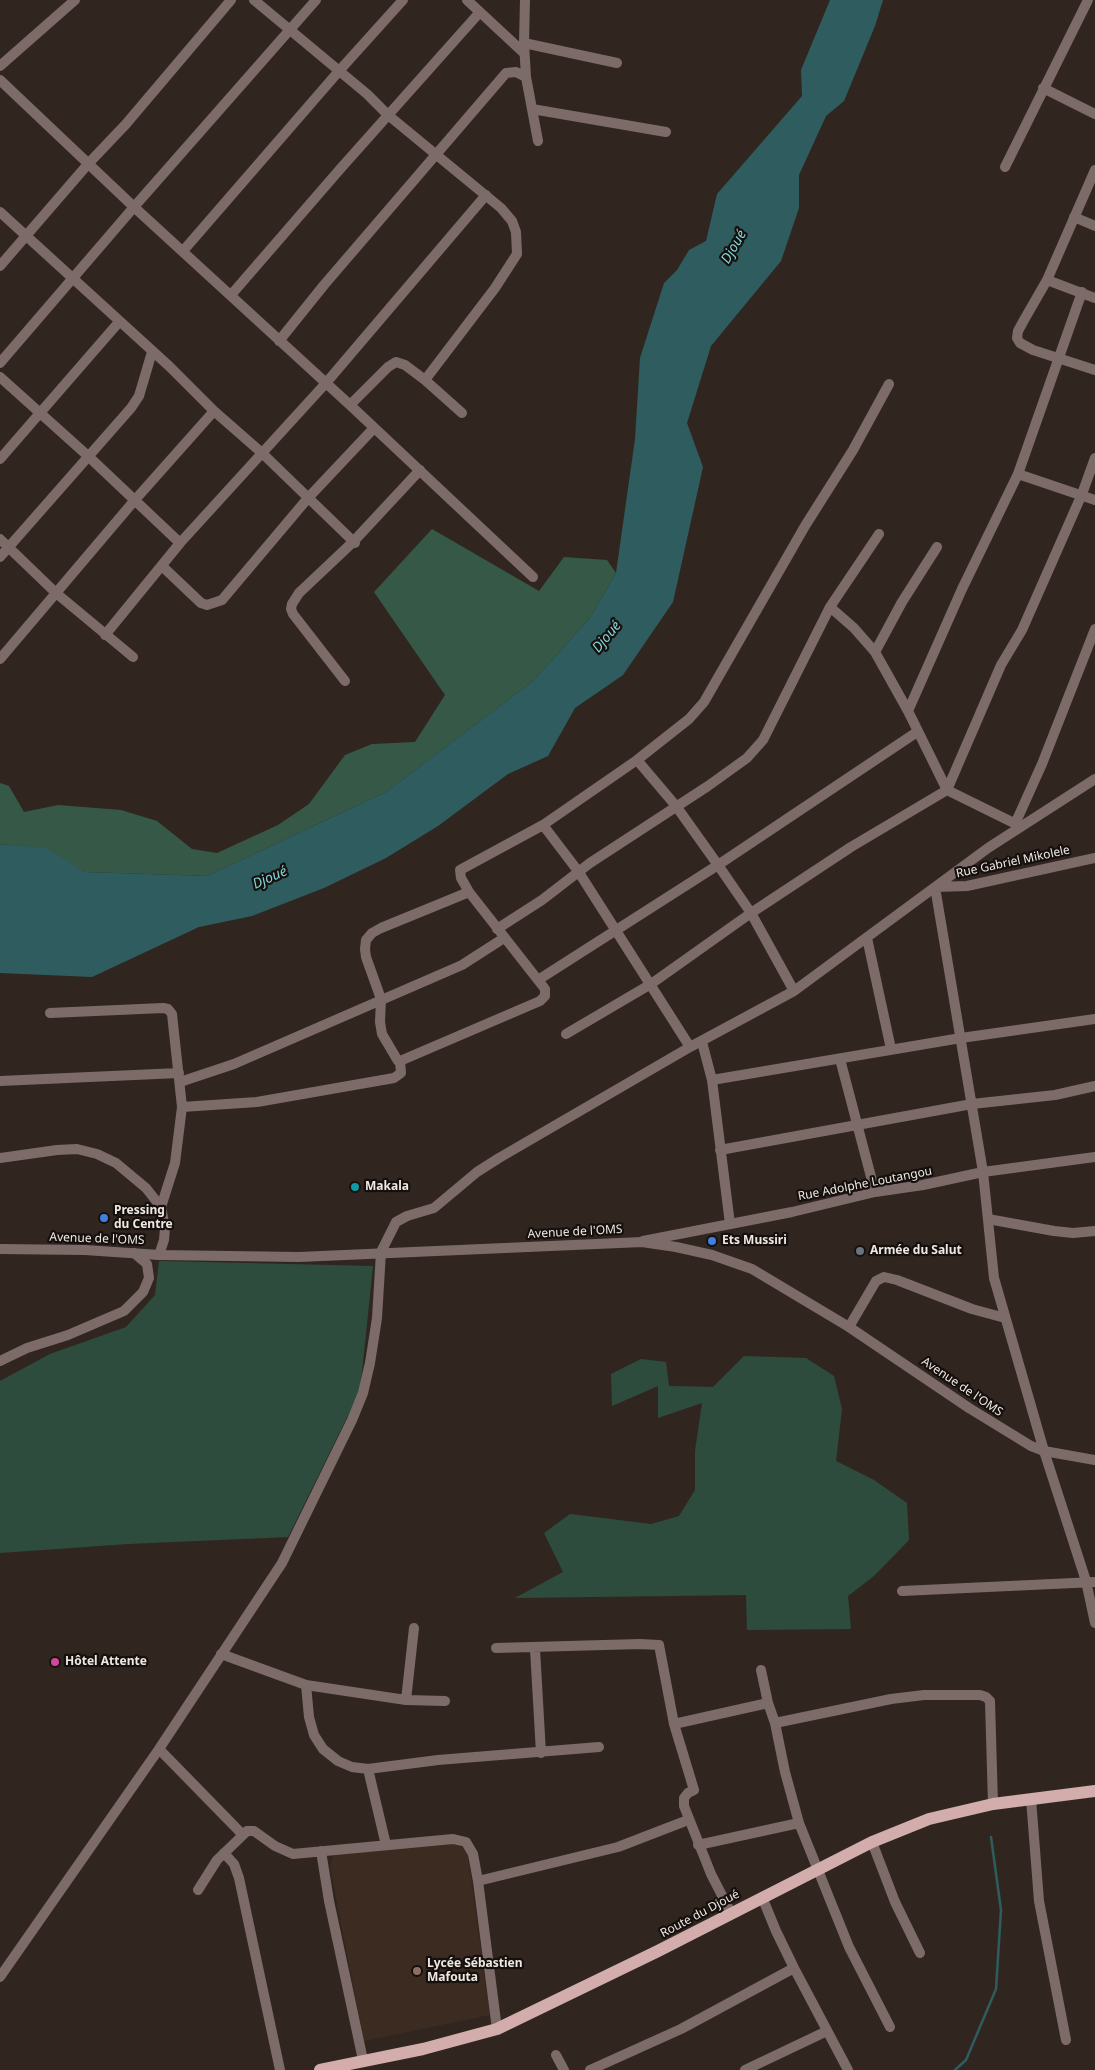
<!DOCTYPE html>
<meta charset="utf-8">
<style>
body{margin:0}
canvas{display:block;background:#30261f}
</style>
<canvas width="1095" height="2070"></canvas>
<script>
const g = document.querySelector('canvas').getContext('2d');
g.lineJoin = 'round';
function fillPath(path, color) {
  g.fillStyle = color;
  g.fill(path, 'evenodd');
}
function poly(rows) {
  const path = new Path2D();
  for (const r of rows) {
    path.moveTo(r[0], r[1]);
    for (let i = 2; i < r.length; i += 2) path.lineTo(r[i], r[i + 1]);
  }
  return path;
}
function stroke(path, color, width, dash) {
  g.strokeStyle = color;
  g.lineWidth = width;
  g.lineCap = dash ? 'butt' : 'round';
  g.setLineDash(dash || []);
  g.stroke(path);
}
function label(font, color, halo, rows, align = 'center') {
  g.font = font + ' "Noto Sans",sans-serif';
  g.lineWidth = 4.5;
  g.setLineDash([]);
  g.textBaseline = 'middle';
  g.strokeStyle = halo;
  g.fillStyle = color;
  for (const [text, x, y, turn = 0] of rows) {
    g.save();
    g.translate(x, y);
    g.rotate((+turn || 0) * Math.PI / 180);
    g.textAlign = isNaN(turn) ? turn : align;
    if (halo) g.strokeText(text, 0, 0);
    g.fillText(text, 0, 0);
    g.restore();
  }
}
const built = poly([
 [455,1844,467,1849,490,2015,364,2041,330,1867,333,1854]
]);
const green = poly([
 [159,1261,373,1266,360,1391,288,1537,128,1544,0,1553,0,1381,50,1354,126,1327,155,1295],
 [744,1356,806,1358,834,1376,842,1409,836,1461,874,1480,907,1503,909,1540,874,1576,848,1596,851,1629,747,1630,746,1595,515,1598,563,1572,544,1533,570,1514,651,1524,679,1516,695,1490,695,1451,702,1403,658,1418,658,1386,612,1406,611,1374,641,1359,666,1362,669,1386,713,1387]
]);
const forest = poly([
 [432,529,539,591,564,557,607,560,616,573,590,618,533,681,386,792,207,876,85,872,40,848,0,844,0,783,9,786,24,812,58,805,121,810,157,821,192,849,217,853,278,825,309,804,345,755,372,744,415,742,445,695,374,592]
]);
const water = poly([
 [830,0,883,0,875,26,844,101,826,116,799,175,799,208,781,261,711,346,687,423,703,467,673,602,623,675,575,708,548,756,508,774,438,826,386,858,324,888,252,916,199,927,92,977,0,973,0,844,46,848,85,872,207,876,386,792,533,681,590,618,616,573,635,439,640,358,664,283,677,270,689,250,706,241,717,194,802,96,801,70]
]);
const stream = poly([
 [955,2070,966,2060,996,1989,1001,1910,991,1837]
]);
const minor = poly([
 [254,0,367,94,388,115,501,208,512,221,516,232,517,254,495,288,425,380],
 [467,0,524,53],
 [525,0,524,43,526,77,538,141],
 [524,43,617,63],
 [0,80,134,207,350,405,533,577],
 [1043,88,1095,114],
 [532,109,666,132],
 [1005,167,1088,0],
 [1095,170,1047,280,1024,320,1018,331,1017,338,1020,343,1033,350,1095,370],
 [0,212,169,366,214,411,262,453,355,543],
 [1074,217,1095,226],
 [183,251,339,71,403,0],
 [0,266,88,164,126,124,231,0],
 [1047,280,1095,298],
 [231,295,341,168,480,12],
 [279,341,324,285,506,73,516,72,526,77],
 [0,363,134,207,316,0],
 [0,377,88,456,180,543],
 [350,405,388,367,396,362,405,365,425,380,462,413],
 [0,459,119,322],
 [1018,474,1095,500],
 [0,539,56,593,133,657],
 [0,557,131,408,139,396,152,352],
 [162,566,201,603,207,605,222,600,308,498,374,428],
 [830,607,854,628,875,652,908,711,947,790,1020,826],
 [105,635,180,543,326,383,486,195],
 [875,652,902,602,937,547],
 [0,659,134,501,214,411],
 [345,681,293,614,291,609,292,604,299,593,353,542,420,470],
 [908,711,962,589,1018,474,1082,292],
 [637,760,676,806,718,865,751,913,794,991],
 [1015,824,1042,764,1095,629],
 [543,825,578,871,690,1047],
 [1095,858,967,886,935,887,983,1172,994,1278,1044,1451,1086,1581,1095,1623],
 [497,929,542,900,590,863,708,786,747,758,763,740,830,607,879,534],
 [867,938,891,1049],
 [538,980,718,865,917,732],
 [50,1013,163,1008,168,1009,172,1014,182,1107,257,1102,394,1078,401,1073,400,1061,398,1061,382,1034,380,1022,381,999,366,957,365,949,366,940,372,933,381,928,469,892],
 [566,1034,651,984,751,913,851,847,947,790,1001,665,1022,630,1082,494,1095,458],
 [702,1042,712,1080,730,1224],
 [840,1059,875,1192],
 [400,1061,540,1001,545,996,545,989,469,892,461,878,460,870,543,825,637,760,689,719,704,702,805,526,853,450,889,384],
 [712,1080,961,1038,1095,1019],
 [0,1081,179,1073],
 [180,1082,234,1064,462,965,504,938],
 [720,1150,972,1104,1055,1095,1095,1086],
 [0,1158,57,1150,77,1149,97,1154,116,1163,146,1188,161,1207,165,1228,164,1240,159,1255],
 [161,1207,175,1163,182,1107],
 [988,1219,1054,1231,1073,1233,1095,1231],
 [643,1241,792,1212,875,1192,923,1185,983,1172,1095,1157],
 [849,1327,876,1281,884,1277,897,1280,972,1309,1005,1318],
 [0,1361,27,1348,68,1335,124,1311,143,1292,149,1278,147,1264,134,1253],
 [902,1591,1095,1582],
 [496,1648,640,1644,659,1645,674,1724,694,1790,688,1793,684,1798,684,1806,711,1874,731,1913],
 [535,1649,541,1753],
 [221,1654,306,1685,406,1700,445,1701],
 [761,1670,768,1703,775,1723,785,1772,799,1823,849,1947,890,2027],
 [306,1685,309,1717,314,1735,323,1749,338,1761,352,1767,368,1769,438,1760,599,1747],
 [406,1700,414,1628],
 [775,1723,891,1699,924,1695,980,1695,986,1697,990,1701,993,1804],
 [674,1724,768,1703],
 [159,1749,243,1835,247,1831,254,1831,275,1846,293,1854,453,1839,466,1842,473,1854,478,1881,497,2029],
 [368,1769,386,1845],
 [1031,1799,1039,1901,1066,2040],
 [872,1842,895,1902,920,1953],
 [698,1845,799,1823],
 [321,1851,329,1901,363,2060],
 [224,1853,234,1864,239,1878,280,2070],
 [478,1881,618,1847,688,1820],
 [198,1890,217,1860,243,1835],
 [762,1897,776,1931,794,1968,848,2070],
 [0,1977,159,1749,282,1563,352,1420,363,1393,370,1363,377,1318,381,1252,396,1222,407,1216,434,1208,477,1172,499,1158,690,1047,794,991,988,848,1095,779],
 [556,2055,564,2070],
 [590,2070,681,2029,794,1968],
 [745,2070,827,2031]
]);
const tertiary = poly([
 [0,66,75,0],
 [0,1249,85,1250,159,1255,299,1257,642,1242,676,1247,712,1255,752,1269,849,1327,969,1408,1031,1446,1044,1451,1095,1460]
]);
const primary = poly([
 [320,2070,423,2049,497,2029,658,1951,872,1842,929,1819,993,1804,1095,1791]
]);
const markers = [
 [355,1187,5,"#0f9aa8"],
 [104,1218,5,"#3f7fe0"],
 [712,1241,5,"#3f7fe0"],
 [860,1251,5,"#6b7280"],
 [55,1662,5,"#d1479c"],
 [417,1971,5,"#8d6e63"]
];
const streetNames = [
 ["Rue Gabriel Mikolele",1013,862,-12],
 ["Rue Adolphe Loutangou",865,1184,-11],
 ["Avenue de l'OMS",575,1232,-3],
 ["Avenue de l'OMS",97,1239,2],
 ["Avenue de l'OMS",962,1387,34],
 ["Route du Djoué",700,1914,-28]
];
const poiNames = [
 ["Makala",365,1187],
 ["Pressing",114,1211],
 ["du Centre",114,1225],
 ["Ets Mussiri",722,1241],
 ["Armée du Salut",870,1251],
 ["Hôtel Attente",65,1662],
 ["Lycée Sébastien",427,1964],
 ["Mafouta",427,1978]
];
const waterNames = [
 ["Djoué",734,247,-60],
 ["Djoué",607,637,-50],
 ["Djoué",270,878,-24]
];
fillPath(built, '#3b2b20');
fillPath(green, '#2e4c3d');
fillPath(forest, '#355847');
fillPath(water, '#2e5c5f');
stroke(stream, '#2e5c5f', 2.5);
stroke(minor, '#7d6b6a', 10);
stroke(tertiary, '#7d6b6a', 10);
stroke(primary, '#d2adac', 12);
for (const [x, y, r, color] of markers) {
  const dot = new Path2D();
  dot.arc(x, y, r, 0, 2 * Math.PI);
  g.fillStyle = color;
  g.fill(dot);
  stroke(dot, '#15100d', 2);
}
label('12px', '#eee7e2', '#15100d', streetNames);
label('bold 12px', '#eee7e2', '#15100d', poiNames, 'left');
label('italic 14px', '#83d6db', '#15100d', waterNames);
</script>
